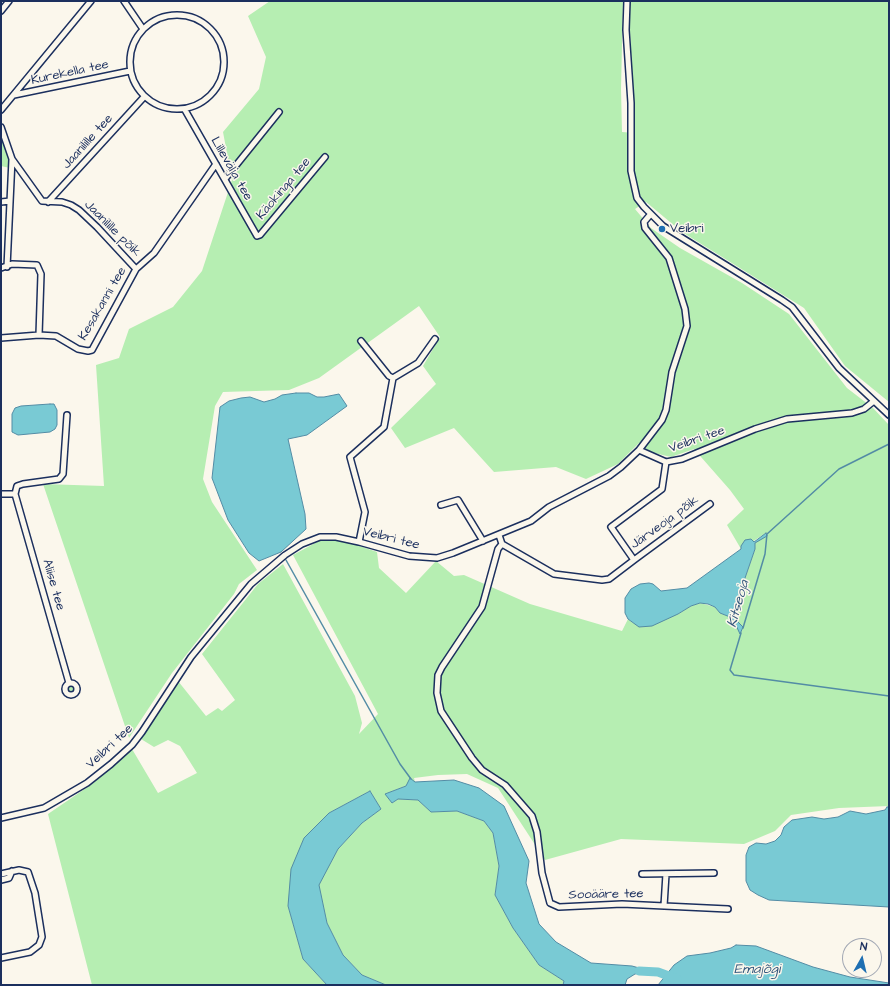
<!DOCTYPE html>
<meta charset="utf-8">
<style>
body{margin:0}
#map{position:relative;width:890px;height:986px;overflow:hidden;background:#fbf7ec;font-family:"Architects Daughter",sans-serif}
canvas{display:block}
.frame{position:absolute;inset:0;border:2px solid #1b2f5e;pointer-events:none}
.north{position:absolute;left:842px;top:938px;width:40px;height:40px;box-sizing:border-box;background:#fbf7ec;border:1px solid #a1a7b3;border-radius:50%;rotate:8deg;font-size:11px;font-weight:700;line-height:16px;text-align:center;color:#1b2f5e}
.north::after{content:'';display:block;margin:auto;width:14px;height:18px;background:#1f6fb2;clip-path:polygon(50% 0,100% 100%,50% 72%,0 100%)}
</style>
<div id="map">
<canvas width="890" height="986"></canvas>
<div class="frame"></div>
<div class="north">N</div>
</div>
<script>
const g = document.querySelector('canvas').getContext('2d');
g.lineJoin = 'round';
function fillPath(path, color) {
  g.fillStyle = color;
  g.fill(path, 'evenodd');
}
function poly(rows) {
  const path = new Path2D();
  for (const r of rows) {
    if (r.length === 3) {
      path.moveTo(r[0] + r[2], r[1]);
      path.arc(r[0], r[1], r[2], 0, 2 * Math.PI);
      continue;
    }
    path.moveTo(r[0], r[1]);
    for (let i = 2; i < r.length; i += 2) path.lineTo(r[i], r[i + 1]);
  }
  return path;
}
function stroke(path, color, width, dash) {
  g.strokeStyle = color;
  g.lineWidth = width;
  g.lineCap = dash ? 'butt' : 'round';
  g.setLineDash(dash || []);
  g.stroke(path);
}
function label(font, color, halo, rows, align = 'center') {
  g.font = font + ' "Architects Daughter",sans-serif';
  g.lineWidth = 3;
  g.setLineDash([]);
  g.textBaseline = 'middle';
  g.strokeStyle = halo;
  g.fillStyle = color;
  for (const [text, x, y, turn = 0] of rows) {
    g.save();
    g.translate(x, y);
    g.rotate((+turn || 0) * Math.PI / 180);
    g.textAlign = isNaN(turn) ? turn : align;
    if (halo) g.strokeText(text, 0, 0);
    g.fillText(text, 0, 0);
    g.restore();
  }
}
const green = poly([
 [270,1,623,1,621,89,622,132,635,133,630,32,630,1,889,1,889,402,845,366,804,308,682,232,646,202,635,209,651,228,680,248,742,283,789,314,847,388,873,408,889,425,889,806,839,808,791,815,775,831,744,844,621,839,545,860,498,788,467,774,438,775,414,778,415,782,386,794,392,803,398,799,418,800,431,812,457,811,484,821,493,833,499,866,495,895,513,928,539,965,564,981,563,985,386,985,362,975,343,955,327,923,318,885,338,849,362,823,381,809,370,791,329,813,304,838,288,906,303,959,327,985,92,985,48,814,92,784,132,749,158,793,197,773,180,746,168,740,154,747,141,739,178,681,206,716,218,708,222,711,235,700,202,654,258,584,283,564,355,696,362,723,359,734,378,714,293,555,319,541,333,539,354,544,377,552,379,568,406,593,436,561,454,576,464,575,530,604,622,631,628,619,633,623,678,614,691,606,700,603,715,607,720,613,730,617,739,624,732,616,734,611,755,549,755,543,766,533,741,549,727,525,744,509,730,490,694,449,671,457,650,452,639,443,618,464,586,479,556,467,494,472,454,428,405,448,391,428,436,384,423,366,440,337,419,306,319,378,289,390,223,392,215,406,203,479,212,502,257,570,239,584,234,594,172,673,129,738,43,484,104,486,96,365,119,358,129,329,173,307,202,271,232,180,223,132,259,89,266,57,248,16],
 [1,132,10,160,10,168,1,166],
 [70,690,5]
]);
const water = poly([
 [296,393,309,393,317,397,324,397,339,394,347,406,307,435,288,439,305,514,306,529,281,552,259,561,249,553,228,520,212,478,220,407,229,401,241,398,250,397,264,402,275,399,282,395,296,393],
 [50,404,54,404,57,410,57,425,55,429,50,432,18,435,12,432,12,414,15,408,21,406,50,404],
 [766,533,767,536,755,543,755,549,732,616,743,627,740,634,734,621,730,617,720,613,715,607,708,604,700,603,691,606,678,614,652,626,639,627,628,619,625,613,625,598,631,589,640,584,649,583,653,584,661,591,687,588,741,549,741,546,745,540,751,539,754,542,766,533],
 [410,778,415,782,454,780,479,788,504,806,529,861,526,883,539,924,556,942,591,963,632,966,650,971,635,974,627,979,625,985,563,985,564,981,539,965,513,928,495,895,499,866,493,833,484,821,457,811,431,812,418,800,398,799,392,803,385,794,406,786,410,778],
 [370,791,381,809,362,823,338,849,319,885,327,923,343,955,362,975,386,985,327,985,303,959,288,906,291,869,304,838,329,813,370,791],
 [887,807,889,807,889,907,769,900,758,895,750,890,746,881,746,855,749,847,756,843,766,844,775,841,781,835,784,827,792,820,812,817,824,819,838,817,850,811,866,814,885,810,887,807],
 [736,945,756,946,813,967,850,977,889,983,889,985,658,985,674,965,687,956,710,953,731,948,736,945]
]);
const stream = poly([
 [286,560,400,764,411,779],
 [743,628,765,554,767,534,839,469,889,444],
 [741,633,730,670,734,675,889,696]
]);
const river = poly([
 [639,971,658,972,677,979]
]);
const minor = poly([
 [124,1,143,29],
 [627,1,626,30,631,103,631,171,637,198,644,207,663,226,782,300,792,307,839,368,889,415],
 [1,11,9,1],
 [177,62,47],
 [14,95,130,71],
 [1,110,91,1],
 [185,110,257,236,260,235,325,157],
 [1,127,12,159,7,267],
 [12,159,42,201,62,202,71,205,79,210,97,227,136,269],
 [225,179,279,112],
 [1,202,10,201],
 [48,202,144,97],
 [1,268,12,264,37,265,41,274,39,335],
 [1,338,39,335,56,336,78,349,88,351,92,350,136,269,154,253,216,164],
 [361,341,389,376,393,378],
 [639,450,662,420,666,410,672,372,687,326,685,309,669,258,645,228,644,222,650,215],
 [1,494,15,494],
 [15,494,69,683],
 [15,494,17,486,23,484,59,479,63,474,67,415],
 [441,505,458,500,483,541],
 [499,535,502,544,498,549,482,607,442,667,438,675,437,693,441,711,472,758,482,770,505,785,532,816,537,832,542,873,550,903,559,907,622,904,728,909],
 [359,542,365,512,350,457,384,427,393,378,418,363,435,339],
 [502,544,554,574,602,580,609,579,634,560,611,527,662,489,666,462],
 [634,560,710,504],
 [71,689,6],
 [1,818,44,808,87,783,111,764,132,745,142,732,191,657,251,584,285,555,302,544,320,537,336,537,359,542,409,556,437,558,453,553,531,521,549,507,609,476,621,467,639,450,666,462,682,459,755,429,787,419,852,413,864,409,874,401],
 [1,874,19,870,28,872,35,893,42,937,39,945,30,952,1,958],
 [642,874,714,873],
 [1,880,9,878,12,871],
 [664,906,666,874]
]);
const markers = [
 [662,229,4,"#1f6fb2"]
];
const streetNames = [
 ["Kurekella tee",70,73,-12],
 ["Jaanilille tee",88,142,-48],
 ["Lillevälja tee",231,169,60],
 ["Käokinga tee",284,189,-50],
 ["Jaanilille põik",112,229,45],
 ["Kesakanni tee",103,304,-60],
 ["Veibri tee",697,440,-19],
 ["Järveoja põik",665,523,-36],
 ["Veibri tee",391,539,14],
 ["Aliise tee",53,585,74],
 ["Veibri tee",110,747,-43],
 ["Sooääre tee",606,895,-1]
];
const poiNames = [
 ["Veibri",670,229]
];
const waterNames = [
 ["Kitseoja",739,604,-74],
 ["Emajõgi",757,970]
];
fillPath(green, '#b6eeb2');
fillPath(water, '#79cad4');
stroke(water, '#538ca5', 1);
stroke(stream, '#538ca5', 1.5);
stroke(river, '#79cad4', 9);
stroke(minor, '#1b2f5e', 8);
stroke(minor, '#fbf7ec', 5);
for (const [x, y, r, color] of markers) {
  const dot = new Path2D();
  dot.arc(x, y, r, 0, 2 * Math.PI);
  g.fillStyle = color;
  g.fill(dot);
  stroke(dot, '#fbf7ec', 1.5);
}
label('13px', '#1b2f5e', '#fbf7ec', streetNames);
label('13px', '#1b2f5e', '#fbf7ec', poiNames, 'left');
label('italic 14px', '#32567c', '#fbf7ec', waterNames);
</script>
